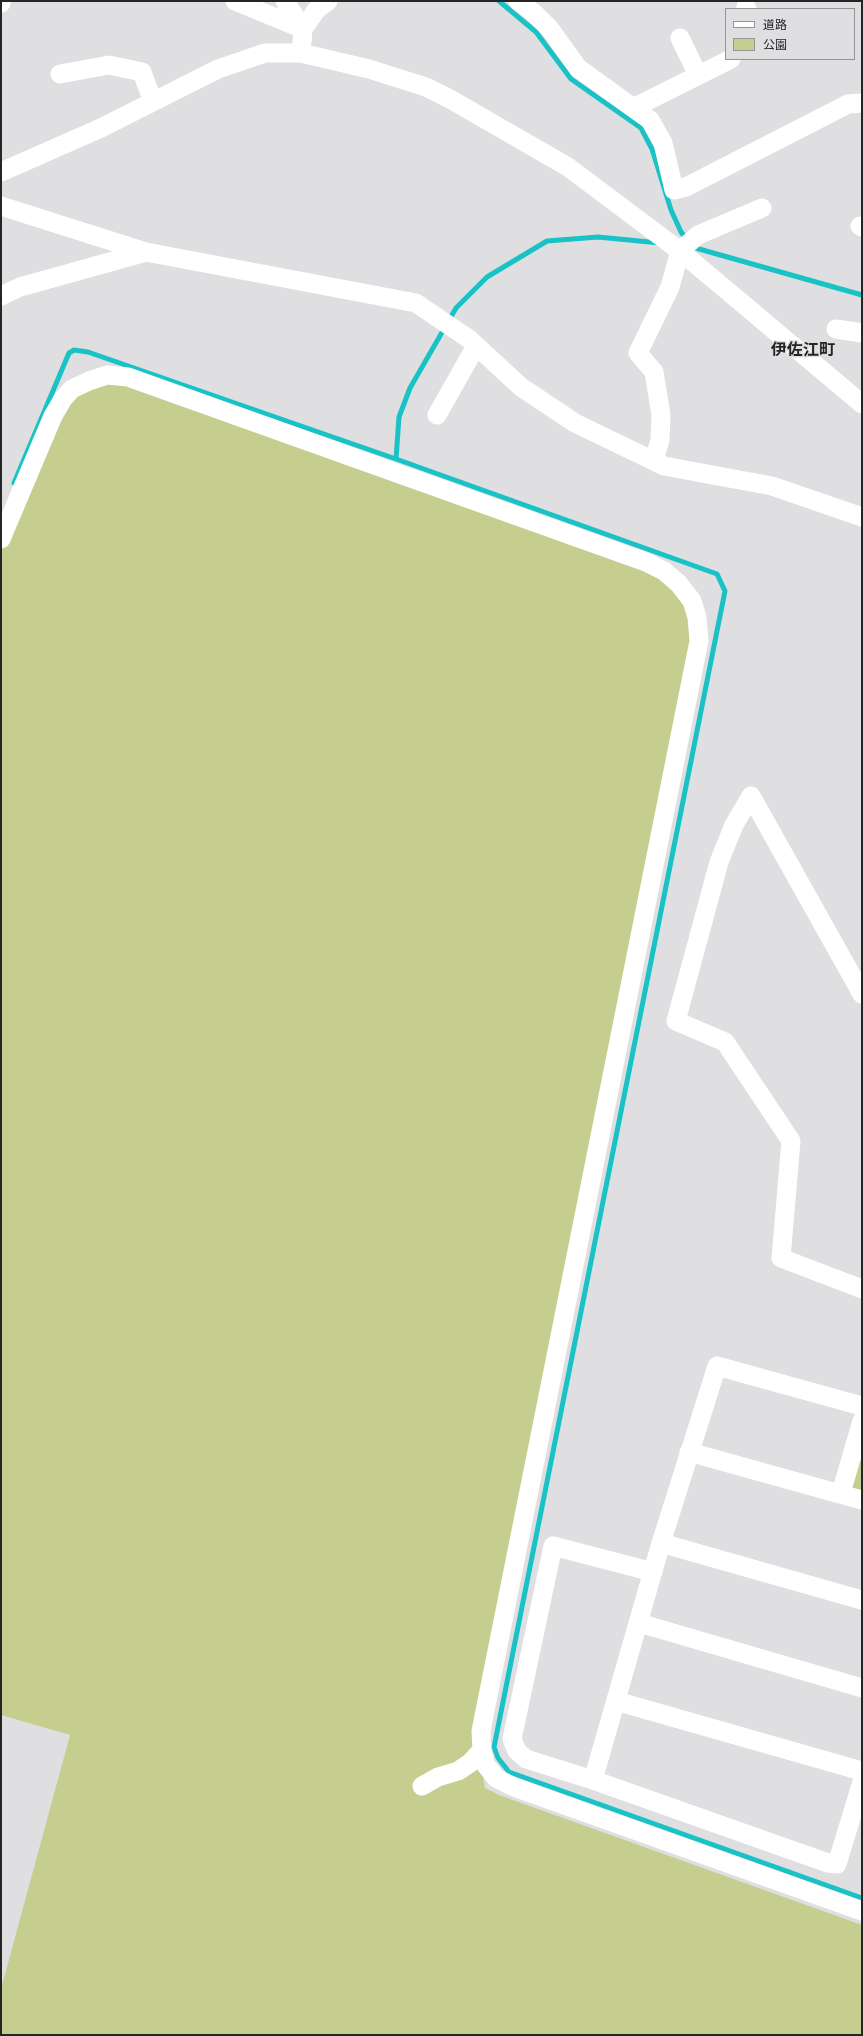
<!DOCTYPE html>
<meta charset="utf-8">
<style>
body{margin:0}
#map{position:relative;width:863px;height:2036px;overflow:hidden;background:#dfdfe2;font-family:"Open Sans","Noto Sans JP",sans-serif}
canvas{display:block}
.frame{position:absolute;inset:0;border:2px solid #252526;pointer-events:none}
.legend{position:absolute;left:725px;top:8px;width:130px;height:52px;box-sizing:border-box;background:#dfdfe2;border:1px solid #959597;margin:0;padding:5px 7px;list-style:none;font-size:12px;color:#252526}
.legend li{display:flex;align-items:center;gap:8px;height:20px}
.legend b{width:20px;border:1px solid #959597}
</style>
<div id="map">
<canvas width="863" height="2036"></canvas>
<div class="frame"></div>
<ul class="legend">
<li><b style="height:5px;background:#fff"></b>道路</li>
<li><b style="height:11px;background:#c5ce8e"></b>公園</li>
</ul>
</div>
<script>
const g = document.querySelector('canvas').getContext('2d');
g.lineJoin = 'round';
function fillPath(path, color) {
  g.fillStyle = color;
  g.fill(path, 'evenodd');
}
function poly(rows) {
  const path = new Path2D();
  for (const r of rows) {
    path.moveTo(r[0], r[1]);
    for (let i = 2; i < r.length; i += 2) path.lineTo(r[i], r[i + 1]);
  }
  return path;
}
function stroke(path, color, width, dash) {
  g.strokeStyle = color;
  g.lineWidth = width;
  g.lineCap = dash ? 'butt' : 'round';
  g.setLineDash(dash || []);
  g.stroke(path);
}
function label(font, color, halo, rows, align = 'center') {
  g.font = font + ' "Open Sans","Noto Sans JP",sans-serif';
  g.lineWidth = 3;
  g.setLineDash([]);
  g.textBaseline = 'middle';
  g.strokeStyle = halo;
  g.fillStyle = color;
  for (const [text, x, y, turn = 0] of rows) {
    g.save();
    g.translate(x, y);
    g.rotate((+turn || 0) * Math.PI / 180);
    g.textAlign = isNaN(turn) ? turn : align;
    if (halo) g.strokeText(text, 0, 0);
    g.fillText(text, 0, 0);
    g.restore();
  }
}
const green = poly([
 [116,381,647,568,684,598,694,627,476,1737,485,1788,499,1795,862,1925,862,2035,1,2035,1,1989,70,1735,1,1715,1,550,57,417,78,392],
 [862,1447,862,1493,850,1489]
]);
const stream = poly([
 [499,1,536,32,571,79,641,128,652,149,671,210,681,232,687,239],
 [692,247,862,295],
 [396,459,399,417,410,388,456,308,487,277,547,241,598,237,660,243],
 [14,483,69,353,74,350,88,352,396,459,717,574,725,591,494,1747,498,1758,509,1772,862,1898]
]);
const minor = poly([
 [235,1,303,29],
 [285,1,303,29],
 [518,1,534,13,550,29,578,68,650,120,663,143,674,190,686,187,848,104,862,103],
 [1,3,1,1],
 [746,7,747,9],
 [680,38,698,75],
 [302,42,303,29,317,9,328,1],
 [60,74,109,65,142,72,153,102],
 [633,108,731,59],
 [1,172,101,128,218,69,265,53,301,53,369,69,426,87,450,99,568,167,680,251,862,404],
 [1,206,146,252,416,303,469,339,521,387,575,423,664,466,772,486,862,517],
 [860,226,862,227],
 [1,296,20,287,146,252],
 [836,329,862,333],
 [437,415,476,346],
 [654,461,660,440,661,415,654,372,638,353,670,287,680,251,698,235,762,208],
 [1,539,53,416,63,399,72,389,89,381,107,375,128,377,646,562,664,571,679,584,692,601,697,617,699,641,481,1731,482,1750,485,1764,496,1778,514,1787,862,1911],
 [751,796,734,825,719,862,676,1021,725,1042,791,1141,781,1258,862,1289],
 [751,796,862,994],
 [689,1452,862,1500],
 [841,1493,862,1421],
 [661,1543,862,1600],
 [653,1572,553,1546,512,1739,517,1751,526,1759,593,1780,828,1863,837,1864,862,1782],
 [639,1623,862,1688],
 [616,1701,862,1771],
 [593,1780,661,1543,717,1366,862,1406],
 [422,1786,438,1777,458,1771,470,1763,482,1750]
]);
const quarterNames = [
 ["伊佐江町",803,350]
];
fillPath(green, '#c5ce8e');
stroke(stream, '#18c2c5', 5);
stroke(minor, '#fff', 19);
label('bold 16px', '#252526', '#dfdfe2', quarterNames);
</script>
